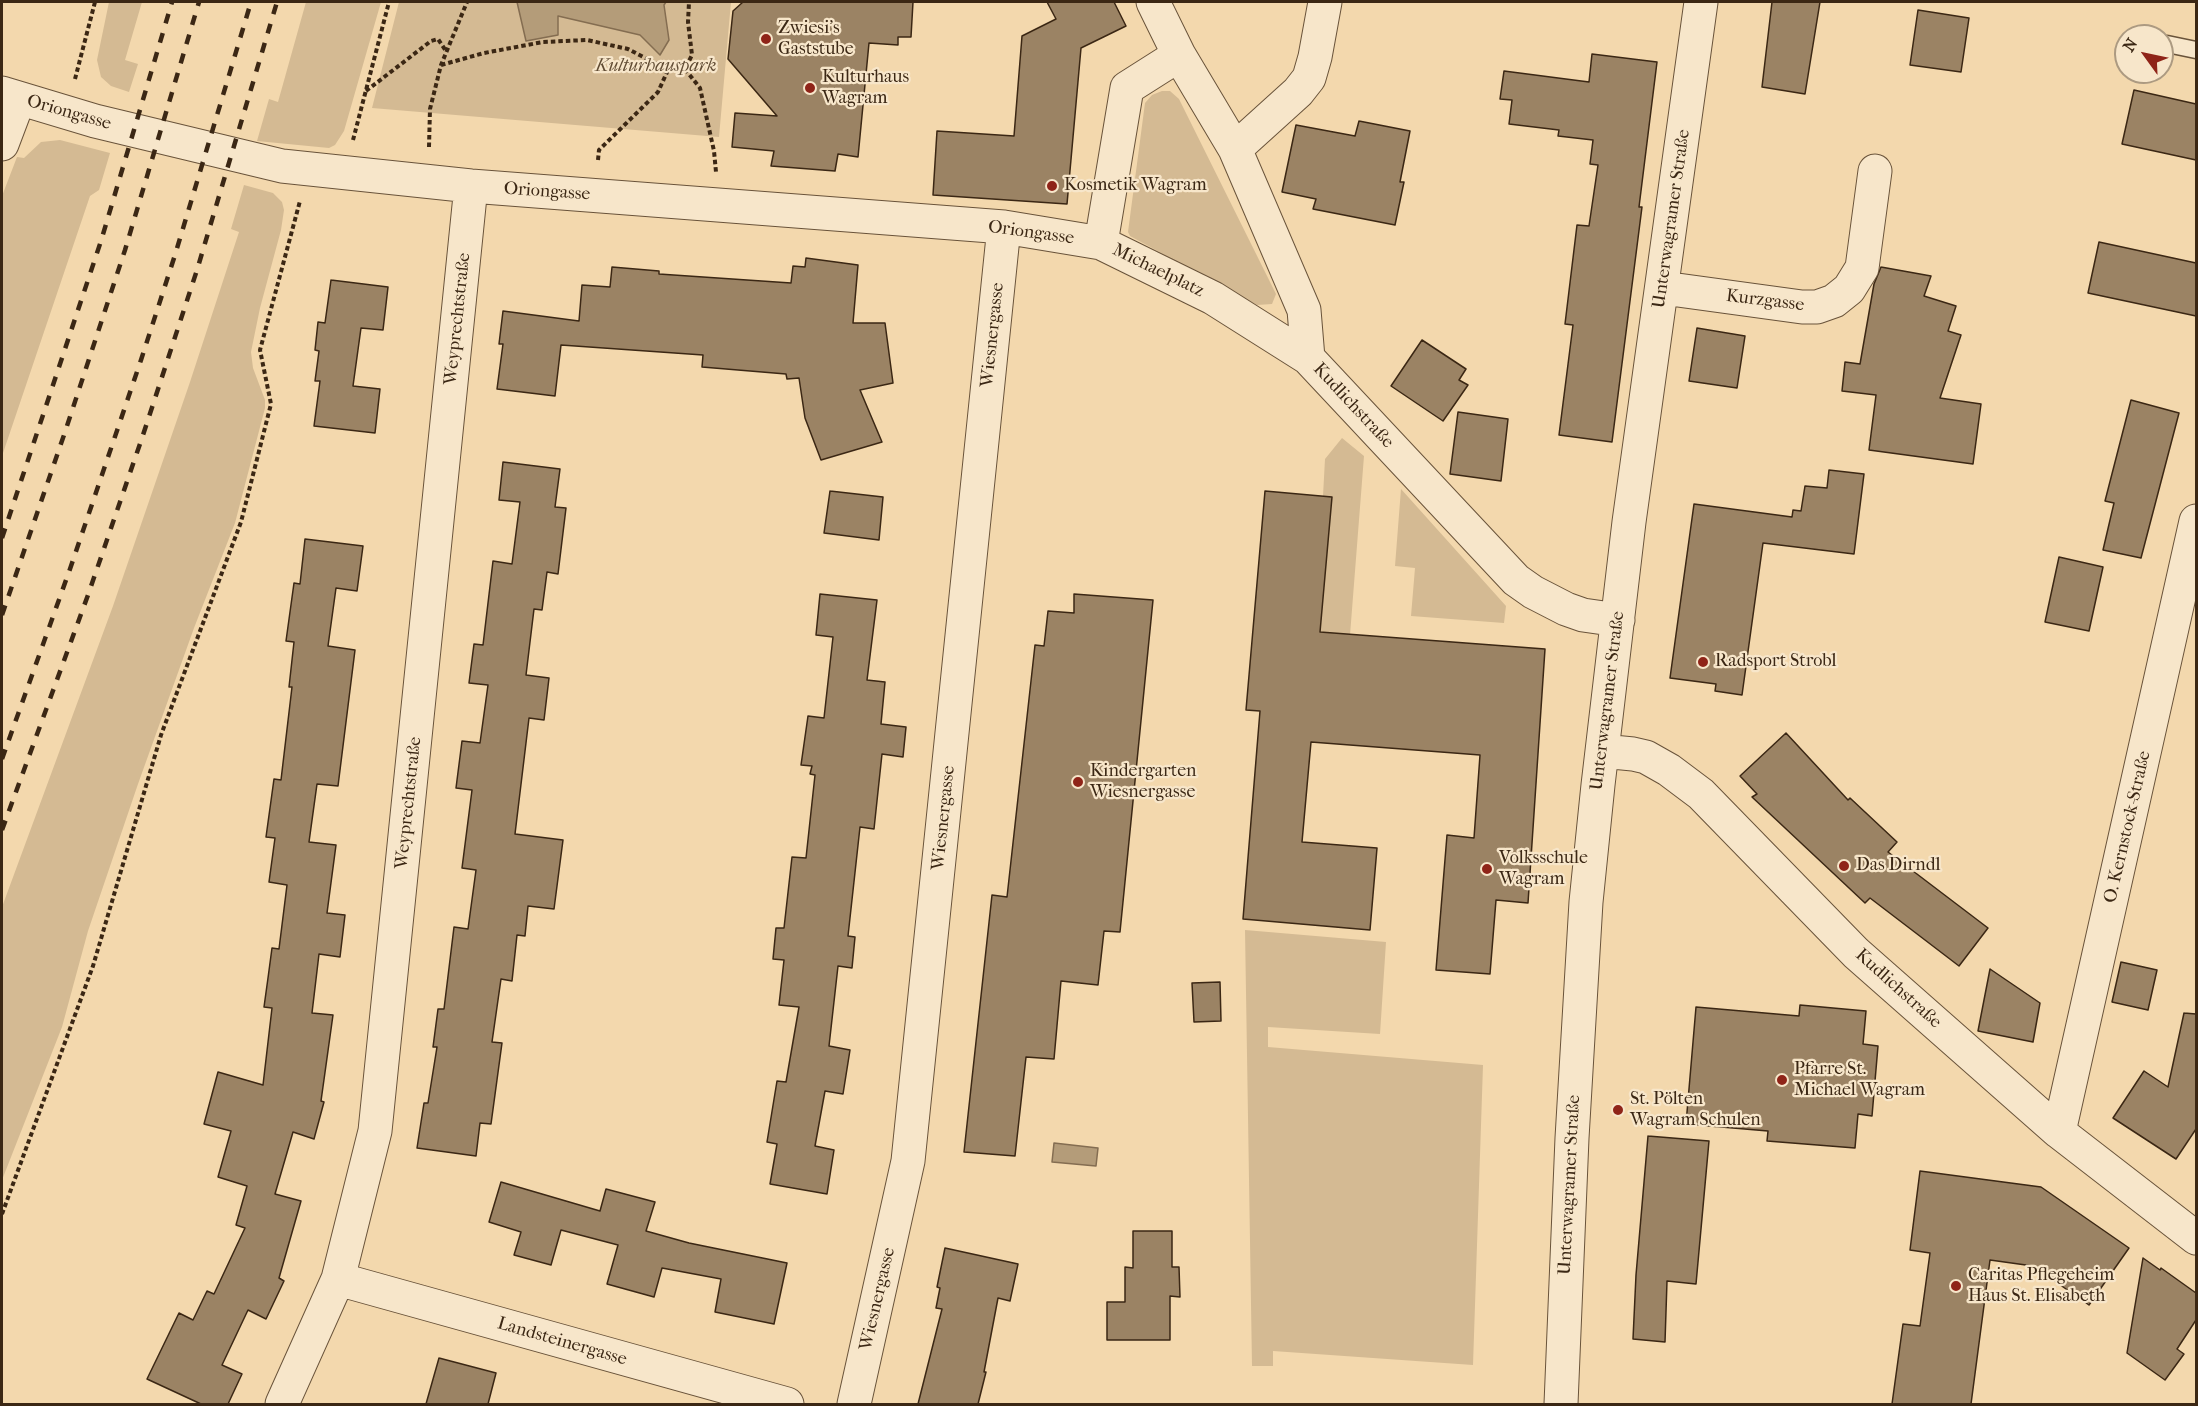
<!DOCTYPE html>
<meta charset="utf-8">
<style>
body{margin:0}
#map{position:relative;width:2198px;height:1406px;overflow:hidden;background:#f3d8ad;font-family:"IM FELL French Canon",serif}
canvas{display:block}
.frame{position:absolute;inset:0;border:3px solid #3b2714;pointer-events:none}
.north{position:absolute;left:2114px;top:24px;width:60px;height:60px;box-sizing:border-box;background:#f7e6ca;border:2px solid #ac9a81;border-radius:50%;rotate:303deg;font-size:16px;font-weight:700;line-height:24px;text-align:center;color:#3b2714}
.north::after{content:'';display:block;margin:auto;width:21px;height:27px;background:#8f2418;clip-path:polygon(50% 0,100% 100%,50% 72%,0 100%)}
</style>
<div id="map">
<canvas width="2198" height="1406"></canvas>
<div class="frame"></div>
<div class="north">N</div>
</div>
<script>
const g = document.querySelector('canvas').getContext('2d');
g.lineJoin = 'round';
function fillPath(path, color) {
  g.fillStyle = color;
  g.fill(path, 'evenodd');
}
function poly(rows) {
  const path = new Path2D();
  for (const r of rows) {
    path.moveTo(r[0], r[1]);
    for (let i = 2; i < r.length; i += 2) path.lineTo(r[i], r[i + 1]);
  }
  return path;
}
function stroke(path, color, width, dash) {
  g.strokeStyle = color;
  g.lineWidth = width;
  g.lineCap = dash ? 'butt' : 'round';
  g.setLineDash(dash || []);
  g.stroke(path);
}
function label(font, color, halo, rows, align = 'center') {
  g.font = font + ' "IM FELL French Canon",serif';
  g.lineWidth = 4.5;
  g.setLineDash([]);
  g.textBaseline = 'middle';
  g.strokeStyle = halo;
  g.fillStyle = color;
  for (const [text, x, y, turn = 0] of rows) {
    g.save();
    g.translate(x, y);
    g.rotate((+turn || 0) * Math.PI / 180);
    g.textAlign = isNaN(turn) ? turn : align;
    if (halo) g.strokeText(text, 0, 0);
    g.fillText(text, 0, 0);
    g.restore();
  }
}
const green = poly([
 [109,2,142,2,125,60,138,64,129,92,111,86,101,77,97,60],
 [306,2,381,2,344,131,335,145,329,148,257,141,269,99,278,102],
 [399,2,731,2,719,137,372,108],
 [1162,91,1170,91,1179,99,1276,294,1272,304,1257,305,1130,236,1128,232,1145,103,1152,95],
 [60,140,110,153,99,190,90,196,2,456,2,196,17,157,24,158,41,142],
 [244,185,273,193,282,202,284,210,281,230,260,308,251,352,253,368,265,400,265,408,235,523,194,628,138,784,88,931,62,1027,2,1180,2,907,113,606,190,382,239,232,231,229],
 [1342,438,1364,456,1350,635,1320,632,1332,497,1323,496,1325,459],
 [1401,489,1506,606,1504,623,1411,616,1415,568,1395,566],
 [1245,930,1386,942,1380,1034,1268,1027,1268,1047,1483,1065,1473,1365,1273,1351,1273,1366,1252,1366]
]);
const water = poly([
 [517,2,666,2,664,5,669,40,660,55,640,35,558,16,558,35,526,41,517,2],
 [1054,1143,1098,1148,1096,1166,1052,1162,1054,1143]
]);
const building = poly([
 [743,2,913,2,911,37,898,37,898,45,869,43,858,157,838,154,835,171,771,166,774,151,732,147,735,113,777,116,728,59,733,11,743,2],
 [1047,2,1114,2,1126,26,1081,48,1067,204,933,195,937,131,1014,136,1022,36,1056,19,1047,2],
 [1772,2,1820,2,1805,94,1762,87,1772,2],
 [1918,10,1969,18,1961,72,1910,65,1918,10],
 [1592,54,1657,62,1639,207,1642,207,1612,442,1559,435,1573,325,1565,324,1577,225,1589,226,1598,165,1590,164,1593,140,1558,136,1559,130,1509,124,1512,100,1500,99,1504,71,1589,82,1592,54],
 [2134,90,2196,104,2196,160,2122,144,2134,90],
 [1359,121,1410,131,1400,182,1404,182,1395,225,1313,209,1316,199,1282,192,1296,125,1355,136,1359,121],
 [2099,242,2196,263,2196,316,2088,293,2099,242],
 [806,258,858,265,853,323,885,323,893,383,860,390,882,442,821,460,805,418,799,378,787,379,786,374,702,367,703,355,561,345,555,396,497,389,503,344,499,344,503,311,579,321,582,285,610,287,612,267,659,271,659,274,791,283,793,266,805,267,806,258],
 [1881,267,1931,276,1924,296,1956,306,1948,331,1961,335,1940,398,1981,404,1973,464,1869,450,1876,395,1842,391,1845,362,1860,364,1874,284,1881,267],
 [331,280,388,287,383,330,361,328,353,386,380,389,375,433,314,426,320,381,315,381,319,351,315,350,318,322,325,323,331,280],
 [1697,328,1745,336,1737,388,1689,381,1697,328],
 [1422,340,1466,369,1459,380,1468,385,1443,421,1391,386,1422,340],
 [2131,400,2179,413,2141,558,2103,550,2114,503,2105,501,2131,400],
 [1458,412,1508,419,1501,481,1450,474,1458,412],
 [503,462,560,469,555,507,566,508,558,574,547,572,542,610,534,609,526,675,549,678,544,720,529,718,515,834,563,840,554,909,528,906,525,936,517,935,512,981,501,979,492,1042,502,1043,491,1124,480,1123,476,1156,417,1148,424,1103,428,1103,437,1047,433,1047,438,1009,444,1009,454,927,468,929,476,870,462,868,472,790,456,788,462,741,480,743,488,685,469,683,474,644,483,645,493,561,512,564,520,502,499,500,503,462],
 [1829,470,1864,474,1854,554,1763,543,1742,695,1715,691,1716,684,1670,678,1694,504,1792,517,1793,510,1801,511,1805,486,1827,488,1829,470],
 [830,491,883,497,879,540,824,533,830,491],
 [1265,491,1332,497,1320,632,1545,649,1528,903,1496,900,1490,974,1436,970,1447,835,1474,838,1480,755,1311,742,1302,842,1377,848,1370,930,1243,919,1260,711,1246,710,1265,491],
 [305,539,363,546,357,591,336,588,328,646,355,650,338,786,317,784,309,842,336,845,327,913,345,915,340,957,319,954,312,1013,333,1015,321,1101,324,1102,314,1139,293,1132,275,1194,301,1201,279,1278,284,1281,266,1319,248,1310,222,1365,242,1374,228,1404,201,1404,147,1379,179,1313,193,1320,207,1291,214,1294,245,1228,236,1225,247,1186,218,1177,231,1131,204,1124,218,1072,263,1085,272,1008,264,1007,268,978,272,948,279,949,287,885,269,882,275,838,266,837,274,779,281,780,292,687,289,687,294,642,286,641,294,583,300,584,305,539],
 [2059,557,2103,567,2089,631,2045,622,2059,557],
 [820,594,877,600,867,680,885,682,881,724,906,727,903,757,882,754,874,829,860,827,848,936,855,937,852,968,838,966,829,1046,850,1050,843,1094,825,1091,815,1146,834,1150,827,1194,770,1184,777,1144,767,1142,777,1081,786,1082,799,1007,779,1005,784,960,773,959,776,928,784,928,792,857,806,858,815,775,810,774,812,766,801,765,808,716,824,718,833,637,816,635,820,594],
 [1074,594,1153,600,1120,932,1104,931,1098,985,1061,981,1054,1059,1026,1057,1015,1156,964,1152,992,895,1007,897,1035,645,1044,646,1048,611,1074,613,1074,594],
 [1786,733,1848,800,1850,798,1897,842,1888,852,1988,928,1959,966,1870,898,1865,903,1752,797,1757,794,1740,776,1786,733],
 [2121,962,2157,970,2148,1010,2112,1002,2121,962],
 [1990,969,2040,1003,2033,1042,1978,1031,1990,969],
 [1220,982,1221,1021,1194,1022,1192,983,1220,982],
 [1800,1005,1866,1011,1863,1044,1878,1046,1872,1116,1858,1114,1855,1148,1767,1141,1768,1131,1686,1124,1696,1007,1799,1016,1800,1005],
 [2184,1013,2196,1014,2196,1129,2176,1159,2113,1118,2144,1071,2168,1087,2184,1013],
 [1648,1136,1709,1141,1696,1284,1667,1281,1665,1342,1633,1339,1636,1275,1648,1136],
 [1920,1171,2041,1187,2129,1248,2089,1305,2033,1266,1990,1260,1971,1404,1892,1404,1903,1324,1920,1326,1930,1253,1910,1250,1920,1171],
 [501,1182,600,1211,606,1189,655,1202,646,1231,689,1243,787,1263,774,1324,715,1312,721,1279,662,1268,654,1297,607,1284,618,1245,561,1230,551,1265,514,1255,521,1232,489,1222,501,1182],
 [1133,1231,1172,1231,1172,1267,1179,1267,1180,1297,1170,1296,1170,1340,1107,1340,1107,1302,1125,1302,1125,1267,1133,1268,1133,1231],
 [945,1248,1018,1264,1010,1301,998,1298,984,1372,986,1372,978,1404,918,1404,942,1309,936,1308,940,1288,937,1287,945,1248],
 [2143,1258,2160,1270,2161,1268,2196,1293,2196,1320,2177,1349,2184,1354,2165,1380,2127,1353,2143,1258],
 [439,1358,496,1373,488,1404,426,1404,439,1358]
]);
const path = poly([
 [441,65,484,53,543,42,587,40,628,49,668,70,685,69,692,55,688,22,689,2],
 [685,69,700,88,714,151,716,172],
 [75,79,95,2],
 [366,91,431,41,438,39,446,51],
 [353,140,389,2],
 [429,147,430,109,441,65,467,2],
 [598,160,599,150,658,92,668,70],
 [2,1214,93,966,161,735,241,522,271,404,260,350,300,201]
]);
const service = poly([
 [2167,44,2196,50]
]);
const minor = poly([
 [1153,2,1179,55,1235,149,1304,310,1308,358],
 [2,93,95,121,282,166,471,186,1004,227,1101,243,1213,298,1308,358,1516,580,1533,592,1566,609,1583,615,1618,620],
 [2,144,19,99],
 [1235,149,1298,92,1309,78,1315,57,1325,2],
 [1101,243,1127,88,1179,55],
 [1663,288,1802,307,1817,307,1834,301,1849,289,1862,268,1875,171],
 [1602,751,1633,754,1646,757,1669,770,1701,794,1856,953,2059,1132,2196,1238],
 [2059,1132,2196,521],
 [338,1279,787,1404],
 [282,1404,338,1279,375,1131,471,186],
 [854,1404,908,1161,1004,227],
 [1561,1404,1572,1138,1586,902,1598,785,1629,522,1701,2]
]);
const rail = poly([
 [2,538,101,241,172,2],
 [2,615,64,435,125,250,199,2],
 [2,759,70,569,141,360,175,255,251,2],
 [2,830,88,595,142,438,197,270,277,2]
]);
const markers = [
 [766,39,6,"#8f2418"],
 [810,88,6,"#8f2418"],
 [1052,186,6,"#8f2418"],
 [1703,662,6,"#8f2418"],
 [1078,782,6,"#8f2418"],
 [1844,866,6,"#8f2418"],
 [1487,869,6,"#8f2418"],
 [1782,1080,6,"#8f2418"],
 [1618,1110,6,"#8f2418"],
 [1956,1286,6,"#8f2418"]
];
const poiNames = [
 ["Zwiesi's",778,29],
 ["Gaststube",778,50],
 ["Kulturhaus",822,78],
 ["Wagram",822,99],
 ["Kosmetik Wagram",1064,186],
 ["Radsport Strobl",1715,662],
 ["Kindergarten",1090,772],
 ["Wiesnergasse",1090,793],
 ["Volksschule",1499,859],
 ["Wagram",1499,880],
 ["Das Dirndl",1856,866],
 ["Pfarre St.",1794,1070],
 ["Michael Wagram",1794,1091],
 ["St. Pölten",1630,1100],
 ["Wagram Schulen",1630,1121],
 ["Caritas Pflegeheim",1968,1276],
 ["Haus St. Elisabeth",1968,1297]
];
const parkNames = [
 ["Kulturhauspark",656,67]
];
const streetNames = [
 ["Oriongasse",69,113,16],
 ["Oriongasse",547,192,4],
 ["Unterwagramer Straße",1672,219,-82],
 ["Oriongasse",1031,233,8],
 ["Michaelplatz",1158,271,26],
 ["Kurzgasse",1765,301,7],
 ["Weyprechtstraße",458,319,-84],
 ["Wiesnergasse",993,335,-84],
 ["Kudlichstraße",1353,406,47],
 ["Unterwagramer Straße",1608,701,-83],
 ["Weyprechtstraße",409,803,-84],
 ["Wiesnergasse",944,818,-84],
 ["O. Kernstock-Straße",2128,827,-77],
 ["Kudlichstraße",1898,989,42],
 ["Unterwagramer Straße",1570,1185,-87],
 ["Wiesnergasse",878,1299,-77],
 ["Landsteinergasse",562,1342,16]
];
fillPath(green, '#d4ba93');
fillPath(water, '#b49c79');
stroke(water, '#846d51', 1.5);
fillPath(building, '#9b8364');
stroke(building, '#3b2714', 1.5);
stroke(service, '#69533a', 19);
stroke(minor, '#69533a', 35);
stroke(path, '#3b2714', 4, [4.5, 3]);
stroke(service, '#f7e6ca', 16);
stroke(minor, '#f7e6ca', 33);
stroke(rail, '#3b2714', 4.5, [10, 10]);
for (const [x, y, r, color] of markers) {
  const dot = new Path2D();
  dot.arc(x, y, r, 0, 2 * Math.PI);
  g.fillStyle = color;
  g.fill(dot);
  stroke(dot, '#f7e6ca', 2);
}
label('18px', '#3b2714', '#f7e6ca', poiNames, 'left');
label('italic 18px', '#614c34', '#f7e6ca', parkNames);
label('18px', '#3b2714', '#f7e6ca', streetNames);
</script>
